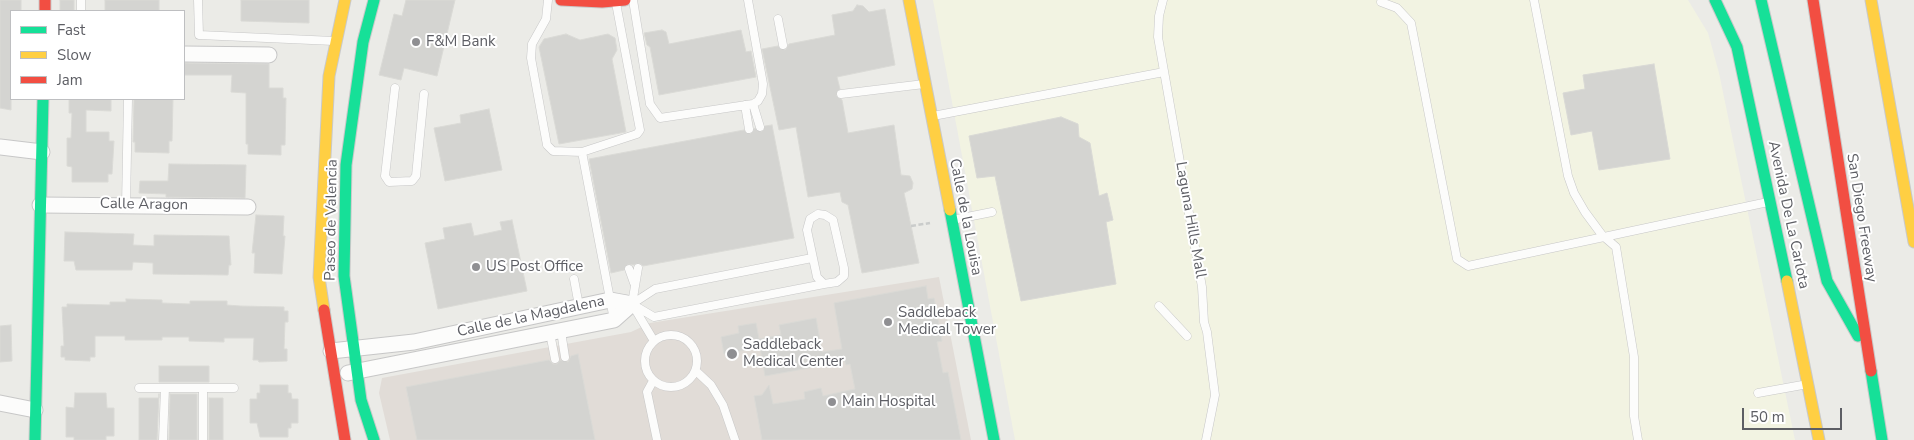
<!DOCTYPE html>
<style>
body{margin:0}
#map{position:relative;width:1914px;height:440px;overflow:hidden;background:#ebebe7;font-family:"Nunito Sans",sans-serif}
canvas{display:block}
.legend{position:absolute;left:10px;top:10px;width:175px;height:90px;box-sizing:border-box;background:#fff;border:1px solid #bebfc1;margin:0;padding:6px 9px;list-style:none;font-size:15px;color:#5d5e64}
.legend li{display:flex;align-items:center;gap:10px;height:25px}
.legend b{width:25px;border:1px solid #bebfc1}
.scale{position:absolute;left:1742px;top:408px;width:100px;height:22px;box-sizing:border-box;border:2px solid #5d5e64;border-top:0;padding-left:6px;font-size:15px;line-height:18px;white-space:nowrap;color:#5d5e64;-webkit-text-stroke:4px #fff;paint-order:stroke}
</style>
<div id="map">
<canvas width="1914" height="440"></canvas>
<ul class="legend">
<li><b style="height:6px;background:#16e098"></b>Fast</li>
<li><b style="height:6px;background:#ffcf43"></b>Slow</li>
<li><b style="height:6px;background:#f24e42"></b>Jam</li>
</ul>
<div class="scale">50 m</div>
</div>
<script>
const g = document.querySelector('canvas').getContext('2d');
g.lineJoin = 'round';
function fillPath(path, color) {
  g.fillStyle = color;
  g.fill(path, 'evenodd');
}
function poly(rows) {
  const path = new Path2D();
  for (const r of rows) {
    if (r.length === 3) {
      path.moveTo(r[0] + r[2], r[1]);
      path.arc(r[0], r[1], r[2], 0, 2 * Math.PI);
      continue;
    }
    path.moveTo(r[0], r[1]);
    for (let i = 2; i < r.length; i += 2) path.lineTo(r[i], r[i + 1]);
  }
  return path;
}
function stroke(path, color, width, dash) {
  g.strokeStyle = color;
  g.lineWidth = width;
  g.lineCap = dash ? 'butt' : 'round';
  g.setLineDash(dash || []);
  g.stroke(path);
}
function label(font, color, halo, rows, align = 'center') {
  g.font = font + ' "Nunito Sans",sans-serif';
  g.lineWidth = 4;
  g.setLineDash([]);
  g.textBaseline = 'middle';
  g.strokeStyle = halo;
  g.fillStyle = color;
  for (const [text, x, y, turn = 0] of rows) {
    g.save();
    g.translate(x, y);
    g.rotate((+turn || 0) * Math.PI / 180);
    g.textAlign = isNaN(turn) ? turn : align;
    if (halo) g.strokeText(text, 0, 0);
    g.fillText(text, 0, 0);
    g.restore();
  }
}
const commercial = poly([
 [933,0,1688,0,1708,33,1719,73,1795,440,1015,440]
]);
const medical = poly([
 [939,277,971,440,390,440,379,393,382,378,631,332,650,323]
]);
const building = poly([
 [0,0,21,0,21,11,11,11,11,110,0,108,0,0],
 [60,0,74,0,74,11,60,11,60,0],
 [105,0,159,0,159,11,105,11,105,0],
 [241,0,309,0,309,23,241,21,241,0],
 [406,0,455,0,437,76,404,68,401,80,379,75,394,14,402,16,406,0],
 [857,5,863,6,869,12,885,9,895,65,837,77,840,89,836,95,842,100,848,133,894,125,901,175,910,176,913,183,912,189,904,193,919,263,862,273,848,205,842,202,840,192,808,197,796,127,779,130,762,49,778,46,785,50,789,44,835,35,832,15,853,11,857,5],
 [662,30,666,32,669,44,741,30,746,52,751,51,756,77,659,95,650,47,647,45,644,33,662,30],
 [566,34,580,40,608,34,615,38,617,50,612,59,626,132,559,144,539,47,544,39,566,34],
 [184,63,269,64,269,88,283,88,283,98,286,98,285,145,281,145,281,155,248,154,248,144,246,144,246,93,231,92,232,75,184,75,184,63],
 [1654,64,1670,159,1599,170,1592,131,1571,135,1563,93,1585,89,1583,75,1654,64],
 [69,99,111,99,111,111,86,110,86,132,109,132,109,141,114,141,112,174,108,174,108,182,72,182,72,167,67,166,67,138,71,138,72,113,69,113,69,99],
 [134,99,173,99,172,141,169,141,169,153,135,152,135,142,133,142,134,99],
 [489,109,502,170,445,181,434,128,461,123,460,115,489,109],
 [1061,117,1078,124,1079,137,1090,143,1099,196,1107,193,1113,220,1106,222,1116,284,1021,301,995,176,977,178,969,136,1061,117],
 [772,125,794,238,643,266,639,263,633,265,628,264,624,270,611,273,589,159,744,130,750,134,755,128,761,132,765,126,772,125],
 [169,164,246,165,245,198,166,197,166,194,139,193,140,181,168,181,169,164],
 [256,215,284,216,283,236,285,236,282,274,254,273,255,253,252,253,256,215],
 [512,220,527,291,438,309,425,243,445,239,443,228,471,223,474,236,502,230,500,222,512,220],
 [65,232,134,234,133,245,154,246,154,235,229,236,231,265,229,265,228,275,153,274,153,263,133,262,132,270,76,270,74,261,64,261,65,232],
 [926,286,928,299,934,298,942,341,937,342,943,373,948,372,961,440,762,440,754,396,762,395,769,385,773,404,805,399,804,392,821,388,823,396,855,389,850,364,846,365,844,359,824,362,825,365,765,376,760,347,724,354,721,337,739,333,738,326,756,323,759,339,781,335,779,325,816,318,822,352,842,349,834,303,926,286],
 [126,299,162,300,162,303,190,304,190,301,227,301,227,305,240,306,284,307,284,311,288,311,288,322,285,322,284,349,287,349,287,361,259,362,258,360,253,360,254,338,224,338,224,342,189,341,189,337,162,337,162,340,125,340,125,336,95,336,95,357,90,357,90,361,65,360,65,357,61,357,61,346,64,346,62,307,67,307,67,304,110,305,110,302,126,302,126,299],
 [11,325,12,361,0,362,0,326,11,325],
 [578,354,595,440,417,440,406,387,549,360,553,364,557,364,560,360,568,362,571,356,578,354],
 [159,366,209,366,209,382,159,382,159,366],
 [260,385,288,385,288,393,291,393,292,399,298,399,298,423,291,423,291,428,288,428,288,437,260,437,257,423,250,423,250,399,257,399,257,393,260,393,260,385],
 [75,393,106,393,107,408,114,408,114,436,106,436,106,440,74,440,74,437,66,437,66,407,74,408,75,393],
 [159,394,157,440,139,440,139,398,159,398,159,394],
 [170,394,197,394,197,440,169,440,170,394],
 [209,398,223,398,223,440,209,440,209,398]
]);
const path = poly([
 [911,226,930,223]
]);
const lane = poly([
 [198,0,199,35,334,41],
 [548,0,546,19,532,44,531,58,547,145,553,151,582,152,637,134,640,130,616,3],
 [633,0,650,104,660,118,753,104,758,101,762,94,763,84,748,0],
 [1163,0,1159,16,1158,37,1202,287,1204,322,1207,332,1215,395,1206,440],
 [1534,0,1568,176,1574,193,1585,212,1602,235,1616,247,1634,357,1634,416,1638,440],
 [1381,2,1397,8,1411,23,1457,259,1468,266,1768,202],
 [81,11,81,0],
 [778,19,783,45],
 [395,88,385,176,389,182,412,181,416,176,424,94],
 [841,94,924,84],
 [753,104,760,127],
 [745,105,749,129],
 [933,116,1164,72],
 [582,152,614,320],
 [126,205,128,99],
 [818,214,825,215,833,220,844,268,844,276,837,282,824,284,817,277,807,230,810,219,818,214],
 [952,220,992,212],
 [812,258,655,289,632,304,654,317,824,284],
 [638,268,632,304,654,341],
 [629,269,634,283],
 [574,279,579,306],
 [1159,306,1187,336],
 [561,331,565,357],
 [550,333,555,359],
 [671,361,26],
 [696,371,711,385,723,405,735,440],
 [653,381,647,392,657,440],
 [139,388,234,388],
 [1758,393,1808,384],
 [163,440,165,388],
 [203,440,203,388]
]);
const street = poly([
 [184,54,269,55],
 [0,147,42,152],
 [40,205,248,207],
 [331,351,414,342,610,300,632,304],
 [348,373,614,320,632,304],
 [0,403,35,410]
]);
const fast = poly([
 [374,0,363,42,346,165,344,276,361,400,374,440],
 [1715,0,1737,47,1787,281],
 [1761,0,1827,281,1858,336],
 [950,210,994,440],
 [1871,371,1882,440],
 [35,440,43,99]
]);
const slow = poly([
 [909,0,950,210],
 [1871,0,1914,242],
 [1787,281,1819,440],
 [324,310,319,277,329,76,345,0]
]);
const jam = poly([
 [45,0,45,11],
 [561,0,602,2,625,0],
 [1813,0,1871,371],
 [324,310,345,440]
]);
const markers = [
 [416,42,5,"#8f8f92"],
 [476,267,5,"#8f8f92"],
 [888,322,5,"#8f8f92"],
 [732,354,6,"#8f8f92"],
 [832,402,5,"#8f8f92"]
];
const poiNames = [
 ["F&M Bank",426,42],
 ["US Post Office",486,267],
 ["Saddleback",898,313],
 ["Medical Tower",898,330],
 ["Saddleback",743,345],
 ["Medical Center",743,362],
 ["Main Hospital",842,402]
];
const streetNames = [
 ["Calle Aragon",144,205,1],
 ["Avenida De La Carlota",1788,215,78],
 ["Calle de la Louisa",965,217,79],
 ["San Diego Freeway",1861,218,81],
 ["Paseo de Valencia",332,220,-89],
 ["Laguna Hills Mall",1190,220,80],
 ["Calle de la Magdalena",531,317,-12]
];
fillPath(commercial, '#f2f3e2');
fillPath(medical, '#e1dcd7');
fillPath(building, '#d4d4d1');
stroke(building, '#dadad6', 1);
stroke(lane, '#c7c7c7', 9);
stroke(street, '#c7c7c7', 17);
stroke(fast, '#c9c9c9', 13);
stroke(slow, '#c9c9c9', 13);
stroke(jam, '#c9c9c9', 13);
stroke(path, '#cacccb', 2.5, [5, 2.5]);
stroke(lane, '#fcfcfb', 8);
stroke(street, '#fcfcfb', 15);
stroke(fast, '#16e098', 11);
stroke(slow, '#ffcf43', 11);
stroke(jam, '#f24e42', 11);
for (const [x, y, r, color] of markers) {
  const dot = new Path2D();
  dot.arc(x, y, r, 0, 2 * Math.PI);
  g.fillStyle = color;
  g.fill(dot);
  stroke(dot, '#fff', 2);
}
label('15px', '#5d5e64', '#fff', poiNames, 'left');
label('15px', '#5d5e64', '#fff', streetNames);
</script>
